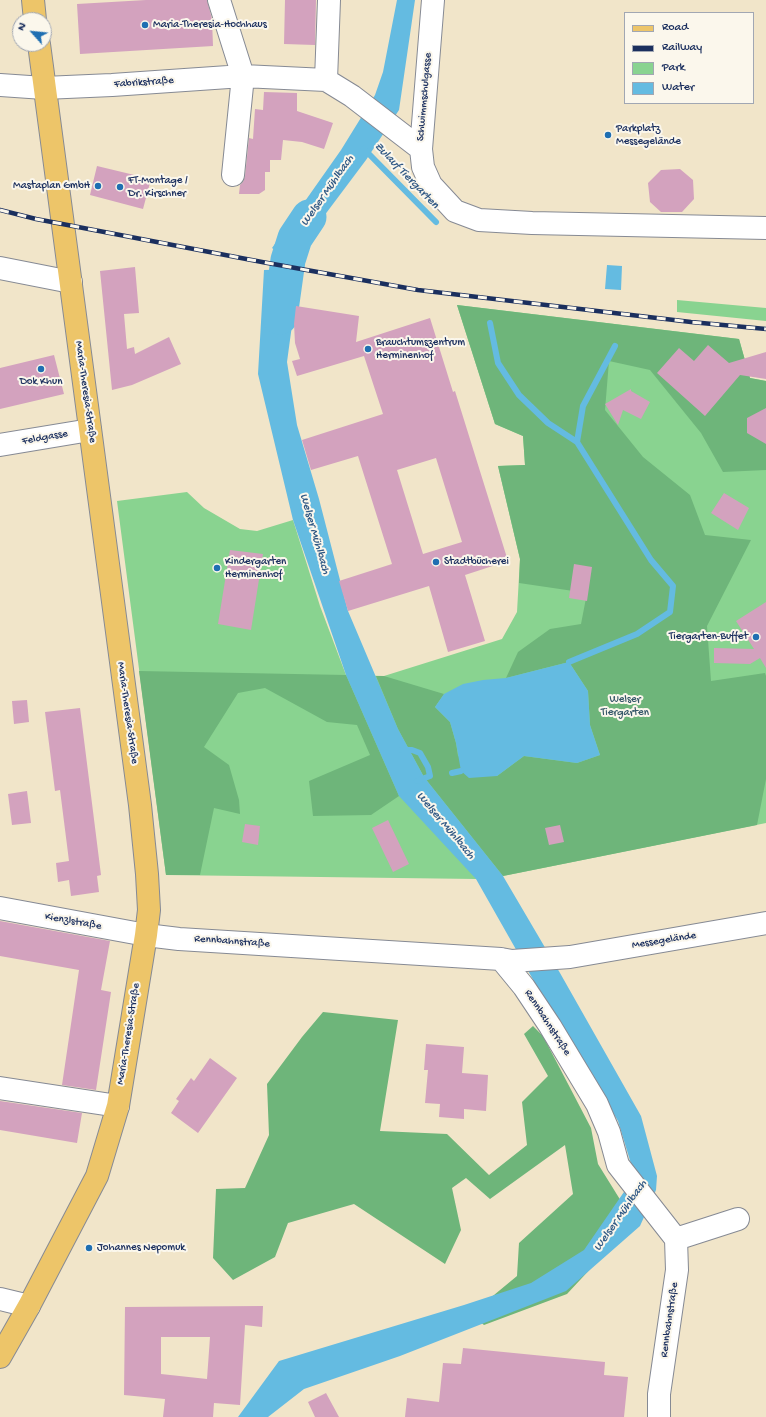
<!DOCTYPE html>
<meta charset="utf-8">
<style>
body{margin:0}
#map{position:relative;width:766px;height:1417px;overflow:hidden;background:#f1e5c9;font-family:"Gochi Hand",sans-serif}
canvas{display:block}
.legend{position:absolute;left:624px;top:12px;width:130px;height:92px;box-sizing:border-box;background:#fbf7ec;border:1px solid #a1a7b3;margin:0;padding:5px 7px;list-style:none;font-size:12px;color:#1b2f5e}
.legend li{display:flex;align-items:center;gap:8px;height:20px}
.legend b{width:20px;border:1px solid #a1a7b3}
.north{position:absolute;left:12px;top:12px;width:40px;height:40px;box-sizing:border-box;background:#fbf7ec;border:1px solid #a1a7b3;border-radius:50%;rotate:297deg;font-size:11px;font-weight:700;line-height:16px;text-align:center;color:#1b2f5e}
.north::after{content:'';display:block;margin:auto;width:14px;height:18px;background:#1f6fb2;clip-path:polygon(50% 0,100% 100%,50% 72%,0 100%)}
</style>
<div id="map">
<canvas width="766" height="1417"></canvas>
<ul class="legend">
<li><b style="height:5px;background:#edc569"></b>Road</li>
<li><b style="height:5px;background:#1b2f5e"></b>Railway</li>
<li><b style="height:11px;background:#89d390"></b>Park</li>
<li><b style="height:11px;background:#64bbe1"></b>Water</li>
</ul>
<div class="north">N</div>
</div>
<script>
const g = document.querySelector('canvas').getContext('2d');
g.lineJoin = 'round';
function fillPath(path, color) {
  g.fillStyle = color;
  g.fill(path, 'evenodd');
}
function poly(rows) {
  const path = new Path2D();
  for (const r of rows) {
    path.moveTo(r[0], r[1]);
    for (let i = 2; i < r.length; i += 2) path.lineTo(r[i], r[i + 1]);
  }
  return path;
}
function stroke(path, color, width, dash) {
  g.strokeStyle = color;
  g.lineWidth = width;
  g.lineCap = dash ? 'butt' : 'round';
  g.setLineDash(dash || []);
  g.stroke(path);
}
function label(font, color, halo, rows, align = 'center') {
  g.font = font + ' "Gochi Hand",sans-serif';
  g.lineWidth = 4;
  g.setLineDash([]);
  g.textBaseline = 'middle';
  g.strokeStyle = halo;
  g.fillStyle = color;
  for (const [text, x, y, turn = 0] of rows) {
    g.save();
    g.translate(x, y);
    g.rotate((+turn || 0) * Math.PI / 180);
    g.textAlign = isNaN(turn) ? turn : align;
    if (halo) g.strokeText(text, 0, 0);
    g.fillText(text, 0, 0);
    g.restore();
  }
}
const green = poly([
 [677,300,766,308,766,321,677,312],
 [457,305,739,339,750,378,766,381,766,823,503,876,476,879,166,875,117,501,187,492,204,508,240,529,257,531,293,520,320,606,346,675,384,676,502,639,517,612,520,559,498,466,525,465,523,436,495,424]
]);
const forest = poly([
 [457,305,739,339,750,378,766,381,766,470,723,472,701,433,650,370,609,361,605,410,643,457,690,495,705,535,751,540,707,626,711,681,765,673,766,676,766,779,757,825,503,876,424,777,398,729,376,676,384,676,444,694,435,707,450,722,456,743,458,756,497,776,524,756,577,763,600,755,590,725,588,691,569,662,506,678,518,652,550,629,581,624,587,593,519,583,520,559,498,466,525,465,523,436,495,424],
 [139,671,346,675,399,796,371,815,313,816,309,781,370,755,357,725,327,722,265,688,238,693,204,747,229,765,239,800,240,814,214,808,200,875,166,875],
 [323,1012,398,1020,380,1131,447,1134,489,1175,527,1145,522,1102,548,1076,524,1034,533,1026,543,1036,591,1128,598,1164,634,1222,567,1294,484,1325,471,1314,517,1276,519,1243,573,1194,565,1145,490,1199,466,1178,452,1188,461,1230,445,1264,354,1204,288,1223,275,1257,233,1280,213,1258,216,1189,245,1188,269,1135,267,1084,302,1037]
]);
const water = poly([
 [397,0,415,0,399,110,366,160,303,244,287,362,297,425,319,499,348,611,398,729,424,777,503,876,560,973,641,1116,657,1176,656,1190,640,1226,566,1291,400,1356,304,1389,268,1417,238,1417,279,1361,464,1305,531,1283,584,1250,626,1189,632,1167,618,1121,535,983,476,879,399,796,346,675,293,520,258,374,264,270,300,269,272,248,341,150,375,95,383,72],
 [607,265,622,266,621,290,605,289],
 [569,662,588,691,590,725,600,755,577,763,524,756,497,776,469,778,461,771,456,743,450,722,435,707,444,694,463,684,483,680,506,678]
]);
const stream = poly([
 [364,149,436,222],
 [490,323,498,363,519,395,548,423,577,442,651,560,673,586,670,612,637,634,569,662],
 [577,442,583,406,615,346],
 [402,750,412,750,420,753,428,767,430,776,417,781],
 [452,773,461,771]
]);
const river = poly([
 [280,317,288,260,295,238,309,217]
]);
const building = poly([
 [146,0,207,0,212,19,213,46,80,54,77,4],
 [285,0,316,0,315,45,284,44],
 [264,92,297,93,297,111,333,123,324,149,302,142,283,140,281,160,270,160,270,172,265,172,265,190,259,194,239,194,240,185,243,182,245,176,249,138,253,139,255,109,263,110],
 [97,166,151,179,143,209,90,195],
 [680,169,693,180,694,199,682,212,661,212,650,202,648,183,661,170],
 [135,267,139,313,124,314,127,349,134,347,135,354,169,337,181,364,132,385,112,390,100,271],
 [296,306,359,316,356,342,430,318,453,392,455,391,508,561,465,575,485,641,448,652,429,586,348,611,339,581,392,564,358,456,311,470,302,440,383,414,364,356,297,376,292,361,300,359,295,343,294,324],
 [436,458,462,542,423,554,397,470],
 [708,345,729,363,766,352,766,379,740,375,705,416,657,373,679,348,694,361],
 [54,355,64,394,0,409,0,368],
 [631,389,631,391,650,402,641,419,623,410,618,425,605,404],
 [766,408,766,444,747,433,747,418],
 [724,493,749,508,738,530,711,513],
 [230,550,263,554,251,630,218,624],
 [574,564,592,567,587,601,569,598],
 [766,602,766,668,760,658,750,664,714,663,714,648,754,649,736,621],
 [27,700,29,722,14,724,12,701],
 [80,708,101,875,97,876,99,892,71,896,69,880,58,882,56,863,69,861,60,790,55,791,45,712],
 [27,791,31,823,12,825,8,794],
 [388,820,409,864,393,872,372,828],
 [245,824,260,826,258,845,242,842],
 [560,825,564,842,549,845,545,828],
 [0,921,110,941,101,990,111,992,96,1090,62,1085,79,970,0,956],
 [426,1044,464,1047,462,1073,488,1075,486,1111,464,1109,464,1119,439,1117,440,1104,425,1103,428,1070,424,1070],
 [210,1058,237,1078,198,1133,171,1113,179,1101,176,1099,191,1078,194,1081],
 [0,1101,82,1113,77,1143,0,1130],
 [263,1306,262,1327,245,1325,240,1405,214,1403,213,1417,163,1417,165,1399,124,1395,125,1307],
 [161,1337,210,1337,207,1379,161,1374],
 [463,1348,605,1362,604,1375,628,1377,624,1417,405,1417,407,1398,439,1402,443,1363,461,1364],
 [326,1393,339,1417,315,1417,308,1402]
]);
const minor = poly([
 [219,0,243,76,233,175],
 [433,0,421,149,423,167,431,185,455,211,479,220,532,223,766,228],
 [326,80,352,96,421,149],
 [326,80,329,0],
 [0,85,44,88,112,85,243,76,326,80],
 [0,268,71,282],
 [0,445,90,430],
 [0,908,146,935,179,939,501,959,524,987,550,1026,597,1104,609,1132,618,1165,676,1239,677,1270,659,1394,659,1417],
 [501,959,512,961,570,957,766,923],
 [0,1088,118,1106],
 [676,1239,738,1219],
 [0,1299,29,1306]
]);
const major = poly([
 [33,0,35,20],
 [0,1357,29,1306,97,1176,118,1106,146,935,149,910,147,874,140,805,39,44]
]);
const rail = poly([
 [0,210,36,219,262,262,418,290,691,322,766,329]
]);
const markers = [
 [145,25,4,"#1f6fb2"],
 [608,135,4,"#1f6fb2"],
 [98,186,4,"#1f6fb2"],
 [120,187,4,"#1f6fb2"],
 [368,349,4,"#1f6fb2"],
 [41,369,4,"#1f6fb2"],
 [436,562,4,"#1f6fb2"],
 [217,568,4,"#1f6fb2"],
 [756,637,4,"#1f6fb2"],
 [89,1248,4,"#1f6fb2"]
];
const poiNames = [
 ["Maria-Theresia-Hochhaus",153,25],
 ["Parkplatz",616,129],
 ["Messegelände",616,142],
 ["FT-Montage /",128,181],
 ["Dr. Kirschner",128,194],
 ["Mastaplan GmbH",90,186,"right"],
 ["Brauchtumszentrum",376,343],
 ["Herminenhof",376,356],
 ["Dok Khun",41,382,"center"],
 ["Kindergarten",225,562],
 ["Herminenhof",225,575],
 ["Stadtbücherei",444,562],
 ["Tiergarten-Buffet",748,637,"right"],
 ["Johannes Nepomuk",97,1248]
];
const streetNames = [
 ["Fabrikstraße",144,83,-4],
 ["Schwimmschulgasse",425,97,-85],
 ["Maria-Theresia-Straße",85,392,82],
 ["Feldgasse",45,438,-10],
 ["Maria-Theresia-Straße",127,713,82],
 ["Kienzlstraße",73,922,10],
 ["Messegelände",664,941,-9],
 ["Rennbahnstraße",232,942,4],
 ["Rennbahnstraße",547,1023,57],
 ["Maria-Theresia-Straße",129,1034,-81],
 ["Rennbahnstraße",670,1320,-82]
];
const parkNames = [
 ["Welser",625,700],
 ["Tiergarten",625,713]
];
const waterNames = [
 ["Zulauf Tiergarten",406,176,46],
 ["Welser Mühlbach",328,191,-55],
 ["Welser Mühlbach",314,534,74],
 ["Welser Mühlbach",445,826,50],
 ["Welser Mühlbach",621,1216,-55]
];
fillPath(green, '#89d390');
fillPath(forest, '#6eb57a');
fillPath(water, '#64bbe1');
stroke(stream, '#64bbe1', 6);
stroke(river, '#64bbe1', 35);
fillPath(building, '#d3a2be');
stroke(minor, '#868a94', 24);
stroke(major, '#868a94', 24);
stroke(minor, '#fff', 22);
stroke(major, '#edc569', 22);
stroke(rail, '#1b2f5e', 4.5);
stroke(rail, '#fbf7ec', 3, [9]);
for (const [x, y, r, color] of markers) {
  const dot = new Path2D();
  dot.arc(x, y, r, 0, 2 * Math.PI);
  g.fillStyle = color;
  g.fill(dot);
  stroke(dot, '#fbf7ec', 1.5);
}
label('11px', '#1b2f5e', '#fbf7ec', poiNames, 'left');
label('11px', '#1b2f5e', '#fbf7ec', streetNames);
label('11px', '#36586a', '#fbf7ec', parkNames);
label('italic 12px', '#315985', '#fbf7ec', waterNames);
</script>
